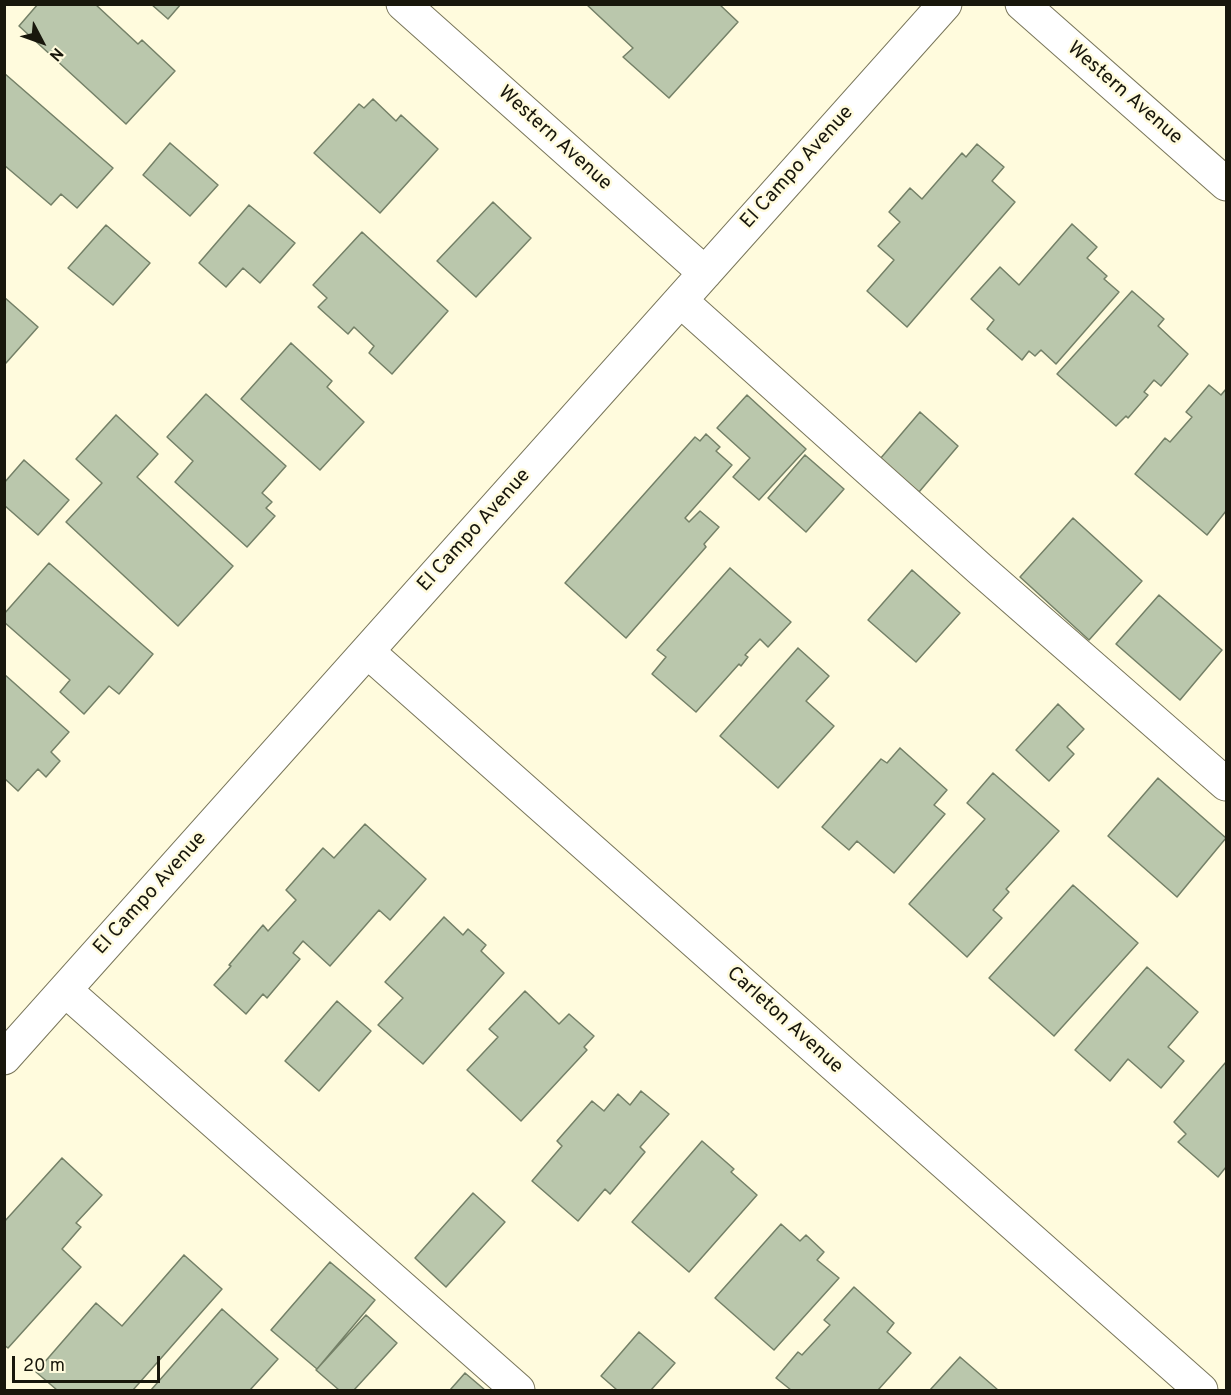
<!DOCTYPE html>
<style>
body{margin:0}
#map{position:relative;width:1231px;height:1395px;overflow:hidden;background:#fffbdd;font-family:Overpass,sans-serif}
canvas{display:block}
.frame{position:absolute;inset:0;border:6px solid #18170c;pointer-events:none}
.north{position:absolute;left:12px;top:12px;width:60px;height:60px;-webkit-text-stroke:4px #fffbdd;paint-order:stroke;rotate:131deg;font-size:16px;font-weight:700;line-height:24px;text-align:center;color:#18170c}
.north::after{content:'';display:block;margin:auto;width:21px;height:27px;background:#18170c;clip-path:polygon(50% 0,100% 100%,50% 72%,0 100%)}
.scale{position:absolute;left:12px;top:1356px;width:148px;height:27px;box-sizing:border-box;border:3px solid #18170c;border-top:0;padding-left:8px;font-size:18px;line-height:21px;white-space:nowrap;color:#18170c;-webkit-text-stroke:4px #fffbdd;paint-order:stroke}
</style>
<div id="map">
<canvas width="1231" height="1395"></canvas>
<div class="frame"></div>
<div class="north">N</div>
<div class="scale">20 m</div>
</div>
<script>
const g = document.querySelector('canvas').getContext('2d');
g.lineJoin = 'round';
function fillPath(path, color) {
  g.fillStyle = color;
  g.fill(path, 'evenodd');
}
function poly(rows) {
  const path = new Path2D();
  for (const r of rows) {
    path.moveTo(r[0], r[1]);
    for (let i = 2; i < r.length; i += 2) path.lineTo(r[i], r[i + 1]);
  }
  return path;
}
function stroke(path, color, width, dash) {
  g.strokeStyle = color;
  g.lineWidth = width;
  g.lineCap = dash ? 'butt' : 'round';
  g.setLineDash(dash || []);
  g.stroke(path);
}
function label(font, color, halo, rows, align = 'center') {
  g.font = font + ' Overpass,sans-serif';
  g.lineWidth = 5;
  g.setLineDash([]);
  g.textBaseline = 'middle';
  g.strokeStyle = halo;
  g.fillStyle = color;
  for (const [text, x, y, turn = 0] of rows) {
    g.save();
    g.translate(x, y);
    g.rotate((+turn || 0) * Math.PI / 180);
    g.textAlign = isNaN(turn) ? turn : align;
    if (halo) g.strokeText(text, 0, 0);
    g.fillText(text, 0, 0);
    g.restore();
  }
}
const building = poly([
 [38,4,95,4,138,44,142,40,175,71,126,124,19,26,38,4],
 [151,4,181,4,168,19,151,4],
 [586,4,719,4,738,22,669,98,623,57,633,48,586,4],
 [4,73,113,168,77,208,61,194,51,205,4,165,4,73],
 [373,99,396,121,401,115,438,149,380,213,314,153,359,104,364,108,373,99],
 [170,143,218,185,190,216,143,175,170,143],
 [977,144,1004,167,992,181,1015,202,907,327,867,291,894,260,878,246,900,222,889,212,910,188,922,199,962,153,966,157,977,144],
 [493,202,531,238,476,297,437,261,493,202],
 [249,205,295,243,260,283,243,268,226,287,199,263,249,205],
 [1072,224,1097,247,1087,258,1107,276,1104,279,1119,292,1056,364,1041,350,1035,356,1029,351,1022,360,987,329,994,320,971,299,1000,267,1019,285,1072,224],
 [106,225,150,263,113,305,68,268,106,225],
 [362,232,448,311,392,374,369,353,374,346,354,327,348,334,318,307,327,298,313,285,362,232],
 [1132,291,1164,319,1158,326,1188,354,1161,386,1154,380,1144,392,1148,395,1128,418,1126,416,1116,426,1057,374,1132,291],
 [4,297,38,327,6,363,4,361,4,297],
 [291,343,332,381,327,387,364,422,320,470,241,399,291,343],
 [1209,385,1221,395,1226,389,1226,511,1207,535,1135,474,1165,438,1170,442,1192,417,1186,412,1209,385],
 [206,394,286,466,262,493,272,502,266,508,275,516,247,547,175,482,193,461,167,437,206,394],
 [747,395,806,449,759,500,733,477,750,458,717,428,747,395],
 [920,412,958,446,919,492,880,459,920,412],
 [116,415,158,454,137,477,233,566,178,626,66,522,102,483,76,459,116,415],
 [706,434,720,447,716,451,732,465,685,518,689,522,700,511,719,527,704,544,706,547,626,638,565,583,695,437,700,441,706,434],
 [805,455,844,489,806,532,768,498,805,455],
 [24,460,69,500,38,535,4,505,4,483,24,460],
 [1073,518,1142,581,1089,640,1020,577,1073,518],
 [49,563,153,654,119,694,109,686,84,714,60,692,70,680,4,622,4,614,49,563],
 [730,568,791,622,768,647,760,639,745,655,748,657,741,666,739,664,696,712,652,674,666,657,657,650,730,568],
 [912,570,960,613,916,662,868,620,912,570],
 [1159,595,1222,650,1180,700,1116,644,1159,595],
 [798,648,829,676,806,701,834,726,778,788,720,736,798,648],
 [4,674,69,732,51,752,60,761,46,777,38,769,18,791,4,778,4,674],
 [1058,704,1084,729,1067,747,1074,754,1049,781,1016,750,1058,704],
 [900,748,947,790,934,805,945,814,894,873,857,841,849,850,822,827,881,759,887,763,900,748],
 [993,773,1059,831,1006,889,1009,892,993,910,1002,918,967,957,909,904,985,819,967,803,993,773],
 [1158,778,1226,838,1177,897,1108,836,1158,778],
 [365,824,426,879,390,920,379,910,330,966,303,941,293,953,300,959,267,998,263,994,246,1014,214,985,231,966,229,965,263,925,268,931,296,900,286,890,323,848,334,858,365,824],
 [1073,885,1138,943,1054,1036,989,978,1073,885],
 [444,917,463,935,468,929,486,945,481,951,504,973,423,1064,378,1025,403,998,385,982,444,917],
 [1147,967,1198,1012,1168,1047,1184,1061,1161,1088,1128,1059,1110,1081,1075,1050,1147,967],
 [525,991,559,1024,569,1014,594,1036,584,1047,587,1050,521,1121,467,1070,498,1037,489,1029,525,991],
 [337,1001,371,1031,319,1091,285,1061,337,1001],
 [1226,1062,1226,1167,1218,1177,1178,1142,1186,1134,1174,1122,1226,1062],
 [641,1091,669,1114,640,1147,645,1152,610,1194,605,1189,578,1221,532,1181,562,1146,557,1141,592,1101,604,1111,618,1094,630,1105,641,1091],
 [702,1141,734,1169,731,1172,757,1195,689,1272,632,1222,702,1141],
 [62,1158,102,1195,76,1223,81,1227,62,1249,81,1267,8,1348,4,1345,4,1222,62,1158],
 [473,1193,505,1222,446,1287,415,1258,473,1193],
 [781,1224,800,1241,806,1235,824,1252,817,1260,839,1278,774,1350,715,1298,781,1224],
 [184,1255,222,1289,133,1390,57,1390,36,1372,96,1303,122,1326,184,1255],
 [330,1262,375,1300,317,1369,271,1330,330,1262],
 [854,1287,894,1323,887,1332,911,1353,878,1390,791,1390,776,1378,798,1352,802,1355,830,1325,824,1320,854,1287],
 [222,1309,278,1359,250,1390,151,1390,222,1309],
 [366,1315,397,1343,354,1390,339,1390,316,1370,366,1315],
 [639,1332,675,1363,651,1390,617,1390,601,1376,639,1332],
 [960,1357,998,1390,930,1390,960,1357],
 [465,1373,485,1390,450,1390,465,1373]
]);
const minor = poly([
 [403,4,705,273],
 [1022,4,1226,184],
 [681,301,980,569,1226,784],
 [368,652,1201,1390],
 [65,990,518,1390],
 [4,1058,945,4]
]);
const streetNames = [
 ["Western Avenue",1124,94,41],
 ["Western Avenue",554,139,42],
 ["El Campo Avenue",798,168,-48],
 ["El Campo Avenue",475,531,-48],
 ["El Campo Avenue",151,894,-48],
 ["Carleton Avenue",784,1021,42]
];
fillPath(building, '#bac7ac');
stroke(building, '#748067', 1.5);
stroke(minor, '#79765b', 35);
stroke(minor, '#fff', 33);
label('20px', '#18170c', '#fffbdd', streetNames);
</script>
